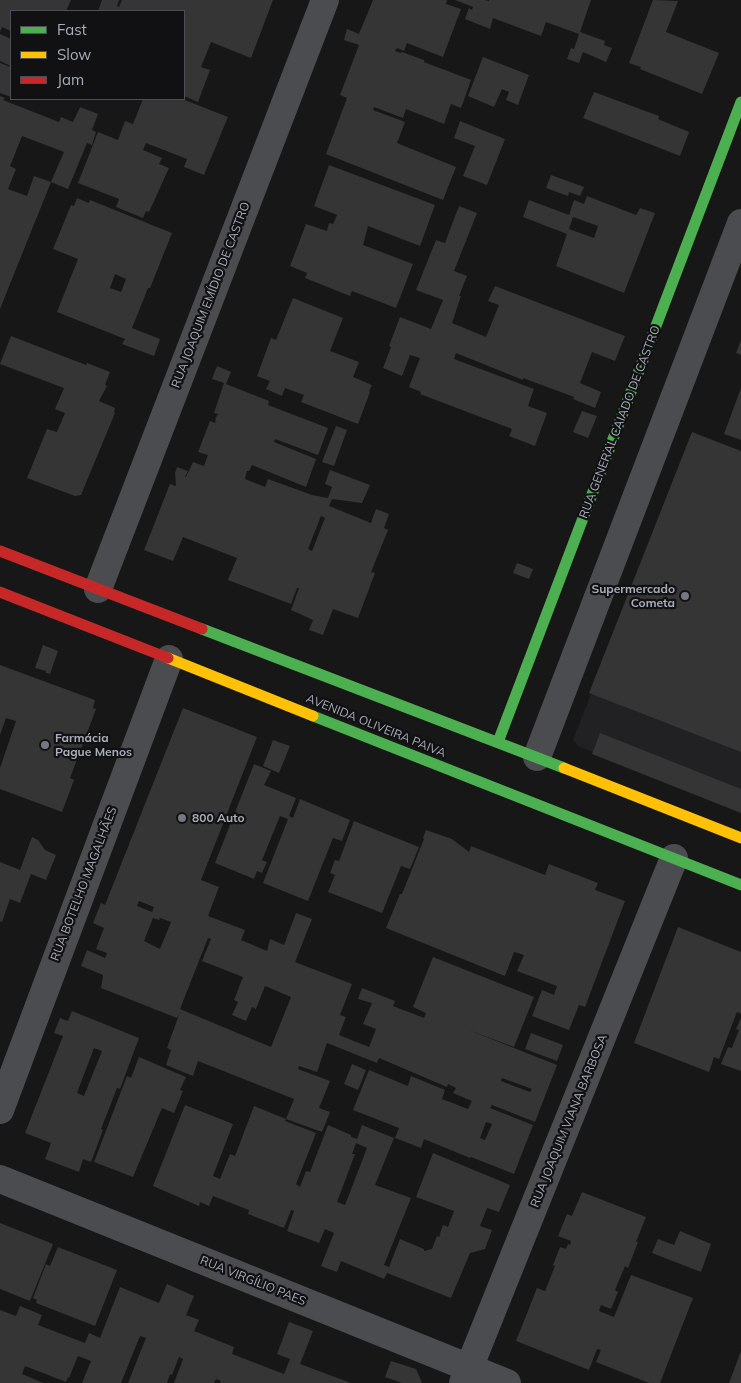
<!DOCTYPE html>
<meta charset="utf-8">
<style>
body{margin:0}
#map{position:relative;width:741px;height:1383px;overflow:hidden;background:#171717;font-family:Mulish,sans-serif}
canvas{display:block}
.legend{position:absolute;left:10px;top:10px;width:175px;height:90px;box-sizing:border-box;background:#111113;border:1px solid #4d4f55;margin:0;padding:6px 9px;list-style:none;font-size:15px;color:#a8adb8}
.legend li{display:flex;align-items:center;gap:10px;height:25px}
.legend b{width:25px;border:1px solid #4d4f55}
</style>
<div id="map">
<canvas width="741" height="1383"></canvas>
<ul class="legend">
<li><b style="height:6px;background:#4caf50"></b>Fast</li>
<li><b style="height:6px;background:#ffc107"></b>Slow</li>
<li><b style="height:6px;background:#c62828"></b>Jam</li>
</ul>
</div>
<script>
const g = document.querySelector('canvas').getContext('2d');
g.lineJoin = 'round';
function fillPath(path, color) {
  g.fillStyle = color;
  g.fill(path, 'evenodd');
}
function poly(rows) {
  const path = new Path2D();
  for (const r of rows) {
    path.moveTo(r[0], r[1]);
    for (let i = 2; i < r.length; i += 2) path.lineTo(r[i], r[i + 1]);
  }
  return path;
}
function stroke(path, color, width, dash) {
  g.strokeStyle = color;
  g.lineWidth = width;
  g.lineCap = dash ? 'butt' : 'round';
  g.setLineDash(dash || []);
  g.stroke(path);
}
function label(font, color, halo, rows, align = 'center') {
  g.font = font + ' Mulish,sans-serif';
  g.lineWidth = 4.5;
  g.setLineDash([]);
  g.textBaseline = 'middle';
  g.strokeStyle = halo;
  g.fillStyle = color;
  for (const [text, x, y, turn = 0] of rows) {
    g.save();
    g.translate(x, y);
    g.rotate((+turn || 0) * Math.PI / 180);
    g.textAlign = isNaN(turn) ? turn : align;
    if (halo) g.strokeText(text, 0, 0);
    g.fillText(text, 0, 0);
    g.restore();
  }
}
const built = poly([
 [693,433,741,451,741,812,578,746,573,740]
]);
const building = poly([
 [0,0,71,0,66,11,11,11,11,31,2,27,0,32],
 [102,0,119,0,117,6,119,7,122,0,273,0,251,58,211,42,201,67,210,70,198,102,184,96,184,11,98,11],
 [373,0,447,0,446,4,461,9,443,57,407,43,404,51,397,48,395,51,401,53,402,52,424,60,424,62,471,80,461,108,451,104,444,124,406,109,403,118,374,107,373,110,405,122,397,143,456,167,443,200,326,154,347,98,340,95,359,45,344,40,347,29,359,34],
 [455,0,485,0,489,1,489,0,591,0,580,32,605,41,604,45,612,48,606,62,583,52,579,63,567,59,571,48,574,49,579,34,546,22,541,36,493,18,490,29,465,19,469,8,472,10,473,7],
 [653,0,678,1,666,32,719,53,702,94,640,69,641,67,629,63],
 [0,34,11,39,11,66,0,61],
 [483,57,529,75,518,105,506,100,509,92,502,89,494,107,468,96],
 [0,63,11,67,11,97,0,93],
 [594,92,659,116,658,119,689,132,680,156,583,118],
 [0,96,5,98,3,100,59,122,61,117,73,122,80,107,98,114,92,130,96,132,92,145,87,143,68,189,51,182,64,152,22,136,10,166,16,169,8,189,27,196,34,176,51,182,0,309],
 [143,99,182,99,228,117,204,175,184,167,187,159,146,143,143,150,162,158,159,164,169,168,149,212,146,211,143,218,116,207,119,199,78,183,98,132,118,140,125,121,133,124],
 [460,121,505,139,487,185,463,176,475,146,454,138],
 [329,165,435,205,420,246,368,226,363,245,413,264,396,308,352,291,350,296,305,278,307,273,290,266,306,224,327,231,329,223,333,224,337,215,314,206],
 [551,175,584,187,580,196,569,192,568,196,546,188],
 [587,196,636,215,640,208,655,213,624,293,556,266,567,234,523,217,529,200,569,215,574,200,584,204],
 [573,217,598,226,594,238,569,229],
 [77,198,89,203,90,200,172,233,150,288,148,288,132,328,160,339,154,356,122,344,125,339,57,312,78,259,53,249,71,205,74,206],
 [115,274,126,279,121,292,110,288],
 [459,206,477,213,454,271,467,276,459,296,461,296,452,323,486,337,499,305,488,301,495,286,625,336,615,361,592,352,580,383,601,392,595,408,573,399,574,397,523,378,523,380,456,353,454,359,534,389,528,406,547,413,535,446,509,436,512,429,420,394,421,392,409,387,420,358,410,355,402,376,383,368,391,347,389,346,400,317,431,329,443,300,416,290,436,240,445,243],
 [293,298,343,318,330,351,359,362,353,377,372,385,369,391,370,392,358,424,301,402,304,395,285,388,282,396,266,389,270,381,257,376,271,338,276,340],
 [11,336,86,365,87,363,110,372,105,385,107,386,99,401,115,408,114,412,115,413,81,495,75,496,27,478,47,429,57,432,65,413,55,409,64,388,0,364],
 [741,340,741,355,736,353],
 [217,366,231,372,226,384,269,401,268,405,328,428,318,455,275,439,274,442,316,459,306,487,252,465,249,471,247,471,245,479,265,487,268,479,312,495,328,498,332,487,325,484,330,470,370,485,362,503,332,499,329,506,371,523,376,509,389,514,384,528,388,530,371,572,375,573,358,618,333,609,323,635,309,630,313,620,291,610,299,588,297,588,291,604,228,580,237,558,183,537,173,561,144,550,170,484,176,486,175,473,177,467,188,471,185,477,186,477,193,462,204,466,208,455,198,452,210,421,215,423,216,419,215,419,218,414,214,413,224,383,212,379],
 [321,516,325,518,312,551,308,549],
 [741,388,741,440,724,434],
 [582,411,597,416,588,438,573,432],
 [336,426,347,430,334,466,322,462],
 [692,432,741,451,741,752,589,693],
 [517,563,533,569,529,579,513,573],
 [43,645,58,651,50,674,46,673,46,671,35,668],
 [0,665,95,700,93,708,96,709,70,778,74,780,62,812,0,789,0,768,16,721,6,718,0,735],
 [183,708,257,737,201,880,219,887,208,916,245,930,241,940,267,951,270,939,284,945,296,913,312,919,295,962,352,984,340,1015,346,1017,339,1035,369,1047,376,1029,363,1024,372,1003,358,999,362,988,395,1001,393,1006,424,1018,426,1013,413,1007,433,957,534,997,514,1047,466,1029,557,1065,535,1122,492,1105,490,1108,533,1125,514,1174,471,1157,470,1158,424,1139,421,1148,395,1138,399,1128,353,1110,369,1070,408,1086,411,1076,445,1090,442,1099,468,1109,472,1101,453,1093,456,1088,448,1084,447,1087,379,1058,377,1063,327,1043,317,1072,299,1066,298,1069,330,1081,319,1108,330,1112,322,1132,286,1119,294,1099,198,1061,193,1076,166,1065,171,1050,167,1048,180,1012,177,1018,101,988,103,975,81,966,87,950,105,958,107,953,96,949,104,928,93,923,101,903,105,905],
 [139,901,154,907,152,912,137,906],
 [153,918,159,920,160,918,171,922,160,949,144,941],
 [208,938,211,939,202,961,243,977,234,1000,238,1002,232,1015,246,1021,252,1007,256,1009,265,986,291,997,271,1047,180,1009],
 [502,1078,532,1089,530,1092,501,1081],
 [486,1122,492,1124,485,1140,480,1138],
 [600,733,741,789,741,813,592,754],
 [273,740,290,746,279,773,263,766],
 [254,764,271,771,264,785,296,798,289,816,293,818,300,799,350,820,342,841,333,838,308,901,263,883,288,819,280,816,262,860,267,862,262,873,257,871,254,879,215,863],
 [354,821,419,847,410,869,401,866,382,913,328,892,335,875,330,873,335,860,339,861],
 [426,830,452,839,469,852,471,846,545,875,549,864,598,883,595,890,625,901,585,1007,579,1005,569,1030,532,1016,542,990,554,995,557,986,517,971,524,955,514,952,505,976,386,928,400,894,402,894,424,839,423,838],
 [32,837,38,840,45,850,56,855,46,880,31,874,20,903,10,899,2,922,0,921,0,862,20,870],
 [678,927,741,952,741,1014,737,1012,719,1059,714,1057,709,1072,634,1043],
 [72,1011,139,1038,120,1089,117,1088,101,1129,103,1130,91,1162,83,1159,79,1172,45,1159,51,1143,25,1133,63,1036,54,1033,60,1018,68,1021],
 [94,1048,102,1051,84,1096,77,1093],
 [741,1018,741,1071,721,1064,728,1047,732,1048,739,1030,736,1029],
 [531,1033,563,1045,557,1061,525,1049],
 [139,1057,186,1077,180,1090,183,1091,174,1113,162,1108,133,1177,94,1162,127,1076,131,1078],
 [352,1064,366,1070,358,1090,344,1084],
 [185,1105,233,1124,213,1176,220,1179,230,1154,235,1156,254,1106,286,1119,285,1121,316,1133,296,1184,300,1187,306,1171,310,1172,328,1125,351,1135,351,1137,357,1139,362,1125,394,1138,375,1185,411,1198,384,1265,389,1267,400,1239,424,1249,424,1251,432,1249,437,1236,439,1237,443,1225,448,1227,454,1211,416,1197,433,1153,510,1185,499,1212,487,1208,480,1226,492,1230,485,1249,470,1253,451,1298,387,1273,384,1279,341,1261,337,1272,321,1266,334,1233,325,1229,319,1243,287,1231,294,1211,291,1210,284,1228,248,1214,249,1210,213,1196,209,1206,200,1202,199,1206,153,1186],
 [356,1143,367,1148,345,1205,337,1202,355,1154,352,1154],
 [582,1192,646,1217,636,1242,638,1242,628,1268,625,1266,615,1290,618,1292,611,1309,601,1305,599,1311,614,1317,631,1275,693,1298,660,1383,649,1383,596,1362,601,1350,597,1349,589,1370,516,1341,537,1288,545,1291,555,1266,553,1265,560,1247,566,1249,568,1244,570,1245,571,1241,558,1236,567,1214,572,1216],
 [0,1223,53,1244,30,1301,0,1289],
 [680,1231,711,1244,701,1272,652,1253,658,1239,674,1245],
 [58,1247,117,1270,95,1326,36,1303,37,1300,33,1298,46,1264,50,1266],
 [167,1284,194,1296,186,1315,199,1320,194,1331,234,1347,232,1354,284,1374,290,1359,277,1354,289,1322,313,1331,300,1364,351,1383,220,1383,221,1381,216,1379,214,1383,174,1383,183,1359,179,1357,172,1375,170,1374,167,1383,128,1383,146,1338,140,1336,121,1383,82,1383,91,1361,78,1356,69,1378,68,1377,66,1382,25,1366,22,1374,43,1383,0,1383,0,1310,16,1316,20,1306,42,1315,38,1325,85,1343,89,1333,100,1338,120,1287,159,1303],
 [741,1351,741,1383,729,1383],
 [391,1361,416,1369,422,1383,402,1383,385,1377]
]);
const street = poly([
 [98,589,325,0],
 [537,757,741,223],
 [0,1110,169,659],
 [0,1179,507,1383],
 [463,1383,674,858]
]);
const fast = poly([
 [202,629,564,768],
 [313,716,741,885],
 [498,742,741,102]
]);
const slow = poly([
 [168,658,313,716],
 [564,768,741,838]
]);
const jam = poly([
 [0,551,202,629],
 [0,592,168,658]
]);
const markers = [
 [685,596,5,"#757880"],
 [45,745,5,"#757880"],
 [182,818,5,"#757880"]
];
const streetNames = [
 ["RUA JOAQUIM EMÍDIO DE CASTRO",211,295,-69],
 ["RUA GENERAL CAIADO DE CASTRO",620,422,-69],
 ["AVENIDA OLIVEIRA PAIVA",376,726,22],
 ["RUA BOTELHO MAGALHÃES",84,884,-69],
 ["RUA JOAQUIM VIANA BARBOSA",569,1121,-68],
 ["RUA VIRGÍLIO PAES",253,1281,22]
];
const poiNames = [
 ["Supermercado",675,589,"right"],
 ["Cometa",675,603,"right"],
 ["Farmácia",55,738],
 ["Pague Menos",55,752],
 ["800 Auto",192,818]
];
fillPath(built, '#212123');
fillPath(building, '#353536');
stroke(street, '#4b4c50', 28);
stroke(fast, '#4caf50', 11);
stroke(slow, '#ffc107', 11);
stroke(jam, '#c62828', 11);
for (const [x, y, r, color] of markers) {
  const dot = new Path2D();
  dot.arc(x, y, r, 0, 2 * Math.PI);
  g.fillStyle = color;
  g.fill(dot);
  stroke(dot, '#111113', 2);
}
label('12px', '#a8adb8', '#111113', streetNames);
label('bold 12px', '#a8adb8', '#111113', poiNames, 'left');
</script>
